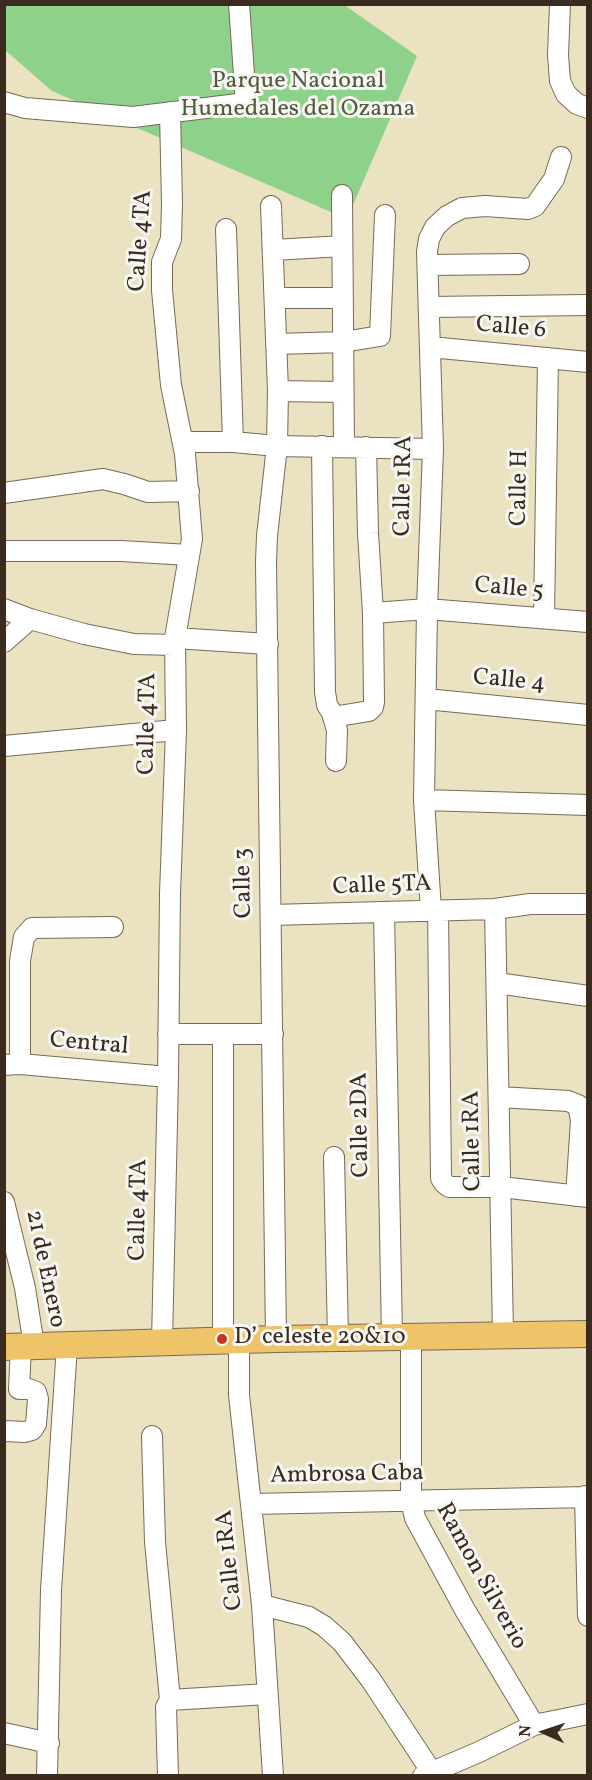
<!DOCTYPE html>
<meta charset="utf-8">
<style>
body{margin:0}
#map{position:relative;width:592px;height:1780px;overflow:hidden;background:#eae2c0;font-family:Vollkorn,serif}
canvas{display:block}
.frame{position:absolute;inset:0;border:6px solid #3b2a1e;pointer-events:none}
.north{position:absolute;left:514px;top:1702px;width:60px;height:60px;-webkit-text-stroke:4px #f6f6f2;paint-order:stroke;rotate:273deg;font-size:16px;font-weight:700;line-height:24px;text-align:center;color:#3b2a1e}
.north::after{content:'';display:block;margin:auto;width:21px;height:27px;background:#3b2a1e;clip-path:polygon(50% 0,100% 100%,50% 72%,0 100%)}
</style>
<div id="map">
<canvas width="592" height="1780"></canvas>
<div class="frame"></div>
<div class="north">N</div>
</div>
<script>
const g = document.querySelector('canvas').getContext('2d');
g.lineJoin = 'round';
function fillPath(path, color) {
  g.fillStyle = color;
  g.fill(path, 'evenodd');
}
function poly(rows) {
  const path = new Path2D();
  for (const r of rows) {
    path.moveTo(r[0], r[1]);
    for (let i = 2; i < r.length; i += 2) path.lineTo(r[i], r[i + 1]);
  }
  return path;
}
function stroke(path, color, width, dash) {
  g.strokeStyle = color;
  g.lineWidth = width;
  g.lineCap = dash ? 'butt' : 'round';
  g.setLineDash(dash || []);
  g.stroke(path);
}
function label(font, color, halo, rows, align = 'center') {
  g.font = font + ' Vollkorn,serif';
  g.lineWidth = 6;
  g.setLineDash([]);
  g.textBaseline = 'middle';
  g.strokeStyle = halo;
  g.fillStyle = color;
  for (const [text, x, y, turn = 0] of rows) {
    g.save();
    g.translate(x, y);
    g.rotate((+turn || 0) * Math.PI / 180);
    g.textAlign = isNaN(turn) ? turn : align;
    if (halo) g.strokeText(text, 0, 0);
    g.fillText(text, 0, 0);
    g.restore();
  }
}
const green = poly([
 [343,4,417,56,347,219,52,91,5,50,5,5]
]);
const minor = poly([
 [560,4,558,55,560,81,566,94,577,104,588,108],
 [4,102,25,108,133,117,246,103,239,4],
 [342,195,344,447],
 [271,206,278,391,277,446,267,536,266,562,276,1339],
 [226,229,233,442],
 [274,250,342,246],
 [428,265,519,264],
 [275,298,343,298],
 [429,307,588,305],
 [276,344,343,342,380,336,385,215],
 [430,347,588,362],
 [278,391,343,392],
 [183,442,233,442,277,446,433,449],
 [322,446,325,692,327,705,332,713,337,730,336,761],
 [4,493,103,479,124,484,148,492,189,491],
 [4,551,121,551,189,555],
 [4,609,30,619,84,634,134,644,175,645],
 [373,613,427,609,588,622],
 [544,618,548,358],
 [175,638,268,644],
 [4,642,30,619],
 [426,699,588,715],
 [333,717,369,711,373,707,374,702,373,613,368,533,366,447],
 [4,746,176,730],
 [424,800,588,805],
 [495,909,503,1334],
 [438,910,441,1178,444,1183,449,1187,501,1187,588,1197],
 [431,911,424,800,427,609,433,449,427,252,429,239,435,227,447,216,462,208,485,206,528,209,535,206,554,179,561,157],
 [384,912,392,1337],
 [271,915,495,909,530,904,588,904],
 [497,983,588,996],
 [168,1034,273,1034],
 [223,1034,223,1341],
 [20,1064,20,961,24,937,32,928,113,927],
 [4,1065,20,1064,168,1077],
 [499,1097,568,1101,578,1105,581,1120,576,1196],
 [334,1157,338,1338],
 [4,1202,25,1288,34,1346],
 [411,1337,411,1500,415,1518,465,1610,534,1725],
 [239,1341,239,1395,262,1605,273,1776],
 [162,1342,168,1077,170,894,176,730,175,638,192,539,185,454,171,385,162,290,162,262,171,239,172,204,170,112],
 [4,1431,25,1432,32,1430,36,1424,38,1399,36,1392,29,1389,19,1389,21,1346],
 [152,1436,155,1542,170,1700,166,1707,168,1776],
 [585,1496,588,1616],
 [251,1504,588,1497],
 [262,1605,309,1617,324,1626,342,1642,371,1680,431,1771],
 [170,1700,267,1694],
 [4,1733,49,1743],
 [47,1776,51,1590,67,1345],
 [423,1776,479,1752,534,1725,588,1714]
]);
const major = poly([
 [4,1347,276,1339,588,1334]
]);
const markers = [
 [222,1339,6,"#c8321e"]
];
const parkNames = [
 ["Parque Nacional",298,83],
 ["Humedales del Ozama",298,111]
];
const streetNames = [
 ["Calle 4TA",142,241,-86],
 ["Calle 6",511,329,5],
 ["Calle 1RA",405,486,-89],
 ["Calle H",521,488,-89],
 ["Calle 5",509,590,5],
 ["Calle 4",509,682,5],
 ["Calle 4TA",149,724,-89],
 ["Calle 3",245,883,-91],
 ["Calle 5TA",382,887,-2],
 ["Central",89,1045,5],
 ["Calle 2DA",362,1125,-91],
 ["Calle 1RA",474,1141,-91],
 ["Calle 4TA",140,1210,-89],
 ["21 de Enero",44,1269,78],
 ["Ambrosa Caba",347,1476,-1],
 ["Calle 1RA",231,1560,-96],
 ["Ramon Silverio",480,1577,61]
];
const poiNames = [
 ["D’ celeste 20&10",234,1339]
];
fillPath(green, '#8dd18a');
stroke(minor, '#786a57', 22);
stroke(major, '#786a57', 28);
stroke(minor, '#fff', 20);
stroke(major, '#efc469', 26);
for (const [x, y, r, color] of markers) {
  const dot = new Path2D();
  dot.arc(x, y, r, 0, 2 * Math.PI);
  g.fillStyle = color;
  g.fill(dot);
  stroke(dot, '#f6f6f2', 2);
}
label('24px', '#545c3e', '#f6f6f2', parkNames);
label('24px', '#3b2a1e', '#f6f6f2', streetNames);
label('24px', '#3b2a1e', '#f6f6f2', poiNames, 'left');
</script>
